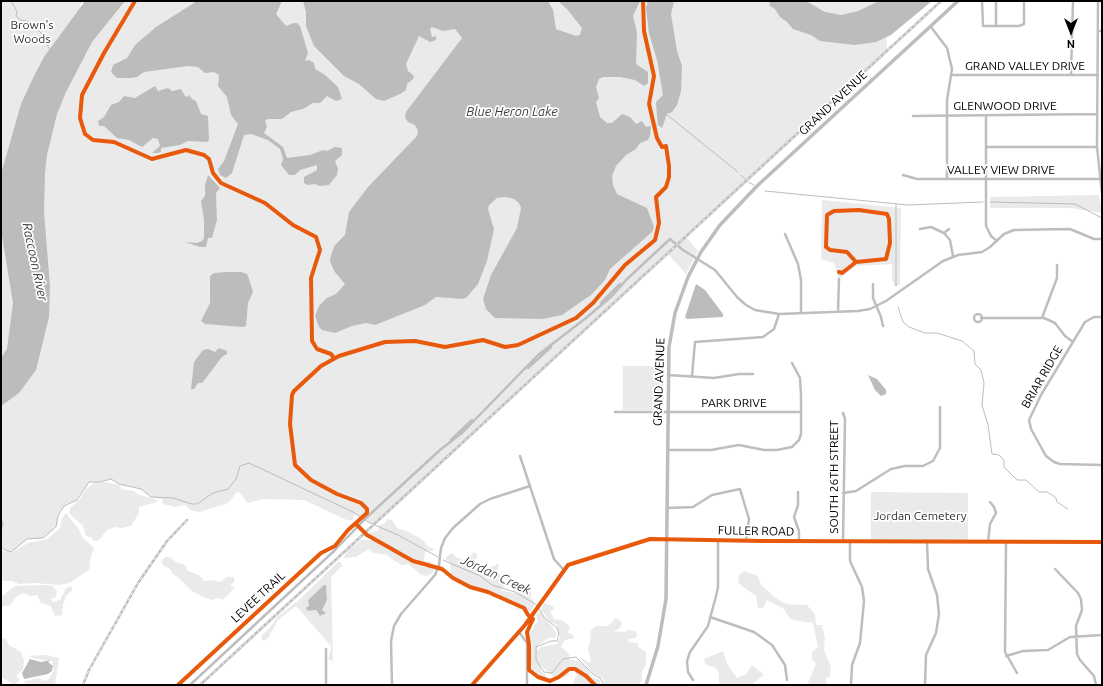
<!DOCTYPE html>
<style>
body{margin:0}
#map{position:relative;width:1103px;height:686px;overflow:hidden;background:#fff;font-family:Ubuntu,sans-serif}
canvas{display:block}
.frame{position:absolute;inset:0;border:2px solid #000;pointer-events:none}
.north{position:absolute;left:1051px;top:12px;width:40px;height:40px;-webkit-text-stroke:3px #fff;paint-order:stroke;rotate:180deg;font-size:11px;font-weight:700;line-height:16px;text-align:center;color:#000}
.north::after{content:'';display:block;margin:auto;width:14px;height:18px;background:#000;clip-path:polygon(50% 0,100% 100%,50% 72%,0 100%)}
</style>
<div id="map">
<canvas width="1103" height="686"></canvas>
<div class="frame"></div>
<div class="north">N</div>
</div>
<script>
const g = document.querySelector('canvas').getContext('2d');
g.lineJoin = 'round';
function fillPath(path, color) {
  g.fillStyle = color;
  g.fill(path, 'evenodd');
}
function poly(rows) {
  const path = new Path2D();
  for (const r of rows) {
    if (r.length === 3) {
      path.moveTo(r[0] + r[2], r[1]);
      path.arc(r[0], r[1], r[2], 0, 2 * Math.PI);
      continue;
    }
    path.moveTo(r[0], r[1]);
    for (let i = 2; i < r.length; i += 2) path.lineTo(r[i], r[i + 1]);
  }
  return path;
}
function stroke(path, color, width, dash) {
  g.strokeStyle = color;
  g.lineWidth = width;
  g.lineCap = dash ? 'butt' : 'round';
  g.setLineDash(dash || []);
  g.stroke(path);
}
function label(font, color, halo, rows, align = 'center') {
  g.font = font + ' Ubuntu,sans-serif';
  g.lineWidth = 3.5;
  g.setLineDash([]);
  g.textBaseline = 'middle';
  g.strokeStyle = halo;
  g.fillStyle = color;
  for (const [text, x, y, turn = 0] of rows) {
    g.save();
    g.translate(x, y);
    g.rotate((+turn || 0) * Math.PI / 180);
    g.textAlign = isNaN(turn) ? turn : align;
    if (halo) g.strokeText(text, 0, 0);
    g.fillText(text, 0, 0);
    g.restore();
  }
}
const green = poly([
 [1,1,84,1,80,5,80,17,58,48,16,300,13,334,1,365],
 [113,1,773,1,775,4,886,27,887,52,686,237,698,251,686,274,668,254,376,523,373,524,355,514,352,520,349,521,304,500,263,499,247,503,240,493,237,492,228,503,200,512,192,511,185,505,175,507,163,504,162,499,151,497,141,489,119,484,111,479,100,482,89,482,77,500,67,504,60,511,58,516,58,522,52,531,43,538,27,539,14,551,8,552,1,547,1,531,3,524,1,519,1,400,45,114],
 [800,1,892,1,882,7,829,19],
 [1099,195,1102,213,1071,208,990,208,990,197],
 [822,200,901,208,900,284,895,287,892,280,892,264,856,266,839,279,834,263,821,259],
 [623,366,663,366,664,404,662,407,652,410,623,410],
 [106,482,119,485,122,489,134,491,137,494,157,500,157,502,139,507,139,513,131,526,122,528,115,527,107,530,99,540,94,541,91,537,86,536,83,526,69,513,70,508,80,499,86,489,94,483],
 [871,492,968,493,968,540,871,540],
 [66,513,78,528,82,537,94,548,90,560,89,570,69,583,58,585,36,583,19,584,12,581,1,581,1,550,11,553,28,543,47,539,60,528,62,518],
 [387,519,392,520,397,528,409,532,423,540,428,547,435,549,433,551,427,550,425,552,424,561,431,562,431,565,422,564,415,560,412,561,423,567,433,567,434,571,431,574,426,576,420,574,408,564,402,565,393,560,388,555,374,553,369,549,356,557,343,558,349,549,361,540,373,540,373,537,369,535,369,532,378,531,379,525,384,524],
 [474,552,477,554,477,558,471,561,472,564,479,566,484,565,490,568,499,563,497,572,501,575,500,580,506,585,501,589,501,591,515,593,526,591,532,593,530,598,533,600,534,606,530,613,525,607,518,610,513,605,508,604,499,598,492,597,487,591,479,591,451,578,450,562,446,560,446,557,452,553,456,557,465,561],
 [165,557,170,557,176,562,185,565,188,571,199,575,204,581,214,580,220,582,227,577,233,577,235,581,230,586,235,588,222,600,218,598,212,600,203,597,192,591,180,579,172,573,170,569,164,566,161,562],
 [338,562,341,562,342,566,331,577,333,661,328,659,331,649,331,646,296,606,278,620,268,638,264,641,261,639,262,635,270,628,277,617,299,600],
 [319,590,326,590,327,600,322,609,323,612,319,615,316,610,309,611,307,607,309,606,308,600],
 [744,571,758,576,761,585,777,599,787,604,807,605,815,614,816,625,822,625,825,638,824,650,831,667,830,677,826,678,827,685,807,685,816,664,812,659,812,652,818,647,813,623,793,620,788,616,784,609,767,600,763,608,758,608,756,596,738,583,739,575],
 [45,585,53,586,57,591,56,597,51,599,53,602,60,600,66,588,72,586,72,590,66,596,63,604,62,615,55,616,51,606,41,603,37,595,30,596,23,593,16,597,10,605,1,607,1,597,15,586],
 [544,603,553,606,554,609,550,611,554,619,563,621,570,627,568,633,573,635,574,638,565,640,561,647,569,654,570,660,579,661,589,670,592,677,600,680,600,685,574,685,573,681,577,675,574,670,569,672,569,675,564,677,555,678,540,665,541,671,546,675,544,679,532,670,530,655,532,645,528,634,533,630,534,625,538,622,536,614,540,612,552,626,557,635,555,638,549,638,538,645,537,651,541,647,557,644,560,637,556,624,551,622,541,610],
 [616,618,622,622,620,628,614,631,624,632,628,630,635,631,637,634,636,638,629,639,628,642,638,643,638,647,646,652,646,664,642,672,642,679,639,685,605,685,602,678,594,674,581,659,583,658,589,663,591,660,588,649,591,638,590,632,593,628,597,626,608,626],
 [1,638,6,639,9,645,21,652,24,660,23,669,16,676,20,680,14,685,1,677],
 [723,651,727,664,737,678,746,674,752,665,764,675,751,685,719,685,719,674,716,668,705,664,704,659],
 [45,655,59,658,55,685,27,685,24,682,25,681,38,678,45,681,49,679,54,670,52,661,37,659,28,656]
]);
const water = poly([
 [85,1,125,1,92,42,66,92,57,114,47,155,45,173,44,212,50,286,49,317,36,370,19,393,1,406,1,358,7,349,13,303,1,230,1,174,21,104,34,76,44,57],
 [197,1,282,1,276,14,286,26,294,23,297,23,300,26,308,53,305,61,309,60,314,63,315,69,325,75,338,87,342,99,336,101,327,96,320,103,313,103,303,109,291,112,282,119,268,119,265,121,267,127,264,133,283,147,287,158,310,155,323,150,327,151,335,147,342,148,342,155,335,161,338,169,337,175,329,185,320,186,315,184,308,185,304,183,304,177,317,170,317,165,300,170,295,175,289,175,281,165,283,159,280,149,268,140,251,134,244,135,232,173,226,178,220,175,218,169,224,161,238,124,231,115,227,97,218,86,219,75,214,72,205,73,198,67,188,66,144,72,137,77,131,78,117,78,111,72,113,65,127,58,135,45,156,27],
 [303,1,548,1,553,10,556,29,576,36,580,35,582,28,567,9,558,1,640,1,633,16,637,32,636,64,648,72,648,83,644,86,635,80,620,77,603,77,599,79,596,87,599,98,596,102,600,117,607,123,612,123,622,114,630,117,636,124,642,121,646,127,651,126,650,136,648,140,640,143,636,149,626,155,616,166,612,176,613,185,617,194,647,208,654,227,652,232,610,269,605,280,591,295,562,315,543,319,495,318,486,309,483,299,491,275,517,228,521,208,519,203,514,199,506,197,497,198,489,205,488,209,494,229,487,261,478,284,467,297,463,299,436,297,425,305,375,325,366,323,352,326,335,333,322,330,319,327,315,316,319,306,327,298,336,294,345,284,334,271,330,261,331,255,335,245,345,235,349,212,368,187,417,136,418,131,415,125,408,122,405,117,406,112,462,38,455,29,443,31,432,27,430,29,432,37,436,36,436,40,430,42,419,36,406,64,408,71,414,76,413,79,407,84,406,90,400,94,384,101,376,99,359,84,344,76,314,46,306,26,306,12],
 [648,1,674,1,671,14,677,51,682,66,681,91,677,105,672,112,667,114,662,128,658,125,657,116,656,102,663,95,657,60,649,33,646,8],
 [769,1,806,1,825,12,841,15,858,11,879,1,932,1,891,35,876,42,855,45,820,41,811,35,793,29,787,22,780,17,775,9,770,6],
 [155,86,158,91,168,88,172,91,181,89,185,96,188,97,189,95,192,99,196,101,201,114,208,116,209,140,207,142,188,141,180,145,161,148,161,152,158,153,152,153,160,146,158,139,153,138,142,147,129,140,117,138,104,126,99,126,98,121,104,117,111,105,119,102,124,96,135,98],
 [208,175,220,188,216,193,217,220,212,238,208,238,206,247,200,247,185,242,197,243,202,241,204,238,204,220,201,201,205,196,205,185],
 [228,272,241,272,247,274,249,279,253,292,248,303,246,326,243,327,205,324,201,321,210,303,210,276,214,273],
 [696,284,705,290,723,314,723,317,687,319,685,317],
 [219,348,227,351,227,354,222,357,202,383,198,383,194,389,191,389,194,362,203,350,208,349,215,352],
 [868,375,877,379,886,390,886,394,881,396,875,390],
 [324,585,326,585,327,600,322,610,326,613,320,616,316,610,308,611,306,608,309,606,308,600],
 [30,659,41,662,50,660,48,662,53,666,52,671,48,674,24,679,22,673]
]);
const stream = poly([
 [11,1,17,11,16,16,21,20,30,22,41,33,50,50],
 [666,114,738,172],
 [655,126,659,124],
 [741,175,745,179],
 [748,182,754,185],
 [765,191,908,205,983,202],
 [990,202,1075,204,1102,218],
 [896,205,896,286],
 [898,307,903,322,909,327,925,333,937,333,962,341,974,351,975,364,981,370,984,383,982,405,988,425,992,454,999,455,1004,460,1004,467,1017,480,1026,480,1039,492,1047,492,1052,495,1056,498,1057,502,1068,509],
 [1,519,3,524,1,531],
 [1,547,5,550,11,552,27,539,43,538,56,527,58,516,64,506,77,500,89,482,100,482,111,479,119,484,141,489,151,497,173,498,192,504,197,504,213,493,228,489,236,479,240,466,249,463,353,512,368,522,398,535,438,557],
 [443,560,480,576,492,585,515,592,537,605,544,617,557,628,559,634,557,641,551,641,536,647,536,660,544,672,552,673,563,659,576,657,594,675,600,678,604,685]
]);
const minor = poly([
 [982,1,983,26,1019,26,1024,24,1024,1],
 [996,1,996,26],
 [1098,1,1097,147,1102,193],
 [931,27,947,48,952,69,947,100,947,179],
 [1098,31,1102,31],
 [952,75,1098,75],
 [1071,75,1073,1],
 [986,115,986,226,991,236,997,241],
 [913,116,1097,114],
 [986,147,1097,147],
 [903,175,917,179,1099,179],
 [920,229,931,227,944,233,950,240,953,256],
 [944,233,949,229],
 [785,234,798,264,801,280,801,312],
 [626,280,670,239,683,250,715,270,737,297,746,305,755,310,779,314,858,311,870,309,886,301,943,261,958,255,982,252,990,247,1004,234,1014,230,1070,229,1094,239,1102,239],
 [873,284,873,298,881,317,883,326],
 [601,303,620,284],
 [838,311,839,279],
 [978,318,4],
 [1102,317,1094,317,1085,322,1041,395,1029,420,1031,429,1046,456,1054,462,1060,464,1102,465],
 [981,318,1044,318,1055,323,1065,336,1073,342],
 [1042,318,1057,278,1057,265],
 [528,368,551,347],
 [668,375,714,378,739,374,753,374],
 [692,376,695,342,763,337,774,329,779,314],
 [615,412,801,412],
 [843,413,845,419,843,541],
 [451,440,472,420],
 [667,450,711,450,739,445,764,450,777,450,792,447,799,440,801,434,801,396,800,378,792,363],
 [520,456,554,559,563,569],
 [798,492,798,505,794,517,799,531,799,541],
 [843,493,856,491,891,469,905,466,923,466,933,461,940,448,940,407],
 [667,508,693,507,712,495,740,489,749,519,746,541],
 [850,542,850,561,862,587,864,601,860,643,852,665,851,685],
 [988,542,990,524,996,513,994,507,990,502],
 [1006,542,1005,652,1017,673],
 [1055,569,1078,593,1081,599,1082,610,1076,626,1077,654,1080,660,1094,676,1096,685],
 [710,617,754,632,772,645,785,665,787,680],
 [519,632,527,643,527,685],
 [326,649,326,685],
 [1006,656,1023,651,1048,650,1070,637,1102,635],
 [693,680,688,672,687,661,690,652,708,626,716,596,718,587,718,540],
 [190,685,334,551,367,517,440,450,463,432,538,355,586,318,612,296,627,279],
 [392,685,391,641,394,626,401,614,435,575,439,565,441,548,445,538,453,528,480,504,490,499,530,486],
 [472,685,525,625,568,565,650,539,764,541,1102,542],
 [925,685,926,655,936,633,939,614,937,595,928,569,927,542]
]);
const major = poly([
 [646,685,658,646,666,599,669,347,675,313,688,277,701,252,720,225,757,186,958,1]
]);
const rail = poly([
 [83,685,89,670,138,583,167,541,187,520],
 [200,685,941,1]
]);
const cycleway = poly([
 [135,1,104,53,82,95,80,118,85,134,93,140,114,142,152,159,186,150,204,155,209,159,213,173,221,183,265,203,293,225,316,237,320,250,311,278,312,341,317,349,331,354,334,358],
 [839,272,842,273,856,262,886,259,890,243,889,219,887,214,859,210,834,211,827,215,826,247,830,250,847,252,856,262],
 [356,524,367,535,413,561,442,569,453,578,470,587,488,592,524,608,528,615,533,619,527,632,529,645,529,670,538,677,550,681,559,677,569,669,575,669,586,676,595,685],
 [178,685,321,553,335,546,348,530,367,513,367,509,361,503,337,494,311,480,295,465,290,424,292,395,294,391,321,366,339,356,385,342,415,341,445,347,483,340,505,347,518,345,576,318,593,303,625,265,655,240,659,223,656,197,666,187,669,177,669,166,666,146,662,147,657,138,649,104,654,76,644,31,643,1],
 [472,685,525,625,568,565,650,539,764,541,1102,542]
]);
const parkNames = [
 ["Brown's",32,25],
 ["Woods",32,39],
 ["Jordan Cemetery",920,516]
];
const streetNames = [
 ["GRAND VALLEY DRIVE",1025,66],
 ["GRAND AVENUE",833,103,-43],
 ["GLENWOOD DRIVE",1005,106],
 ["VALLEY VIEW DRIVE",1001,170],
 ["BRIAR RIDGE",1042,377,-60],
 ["GRAND AVENUE",659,382,-88],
 ["PARK DRIVE",734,403],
 ["SOUTH 26TH STREET",834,477,-90],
 ["FULLER ROAD",756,531,1],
 ["LEVEE TRAIL",258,597,-43]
];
const waterNames = [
 ["Blue Heron Lake",512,112],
 ["Raccoon River",35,262,78],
 ["Jordan Creek",496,575,25]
];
fillPath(green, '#eaeaea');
fillPath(water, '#bcbcbc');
stroke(stream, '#bcbcbc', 1);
stroke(minor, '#bebebe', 2.5);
stroke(major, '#bdbdbd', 3.5);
stroke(rail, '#bdbdbd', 2.5);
stroke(rail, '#fff', 1, [3]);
stroke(cycleway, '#e8590c', 4);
label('12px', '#303030', '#fff', parkNames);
label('12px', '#000', '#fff', streetNames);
label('italic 13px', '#414141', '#fff', waterNames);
</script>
